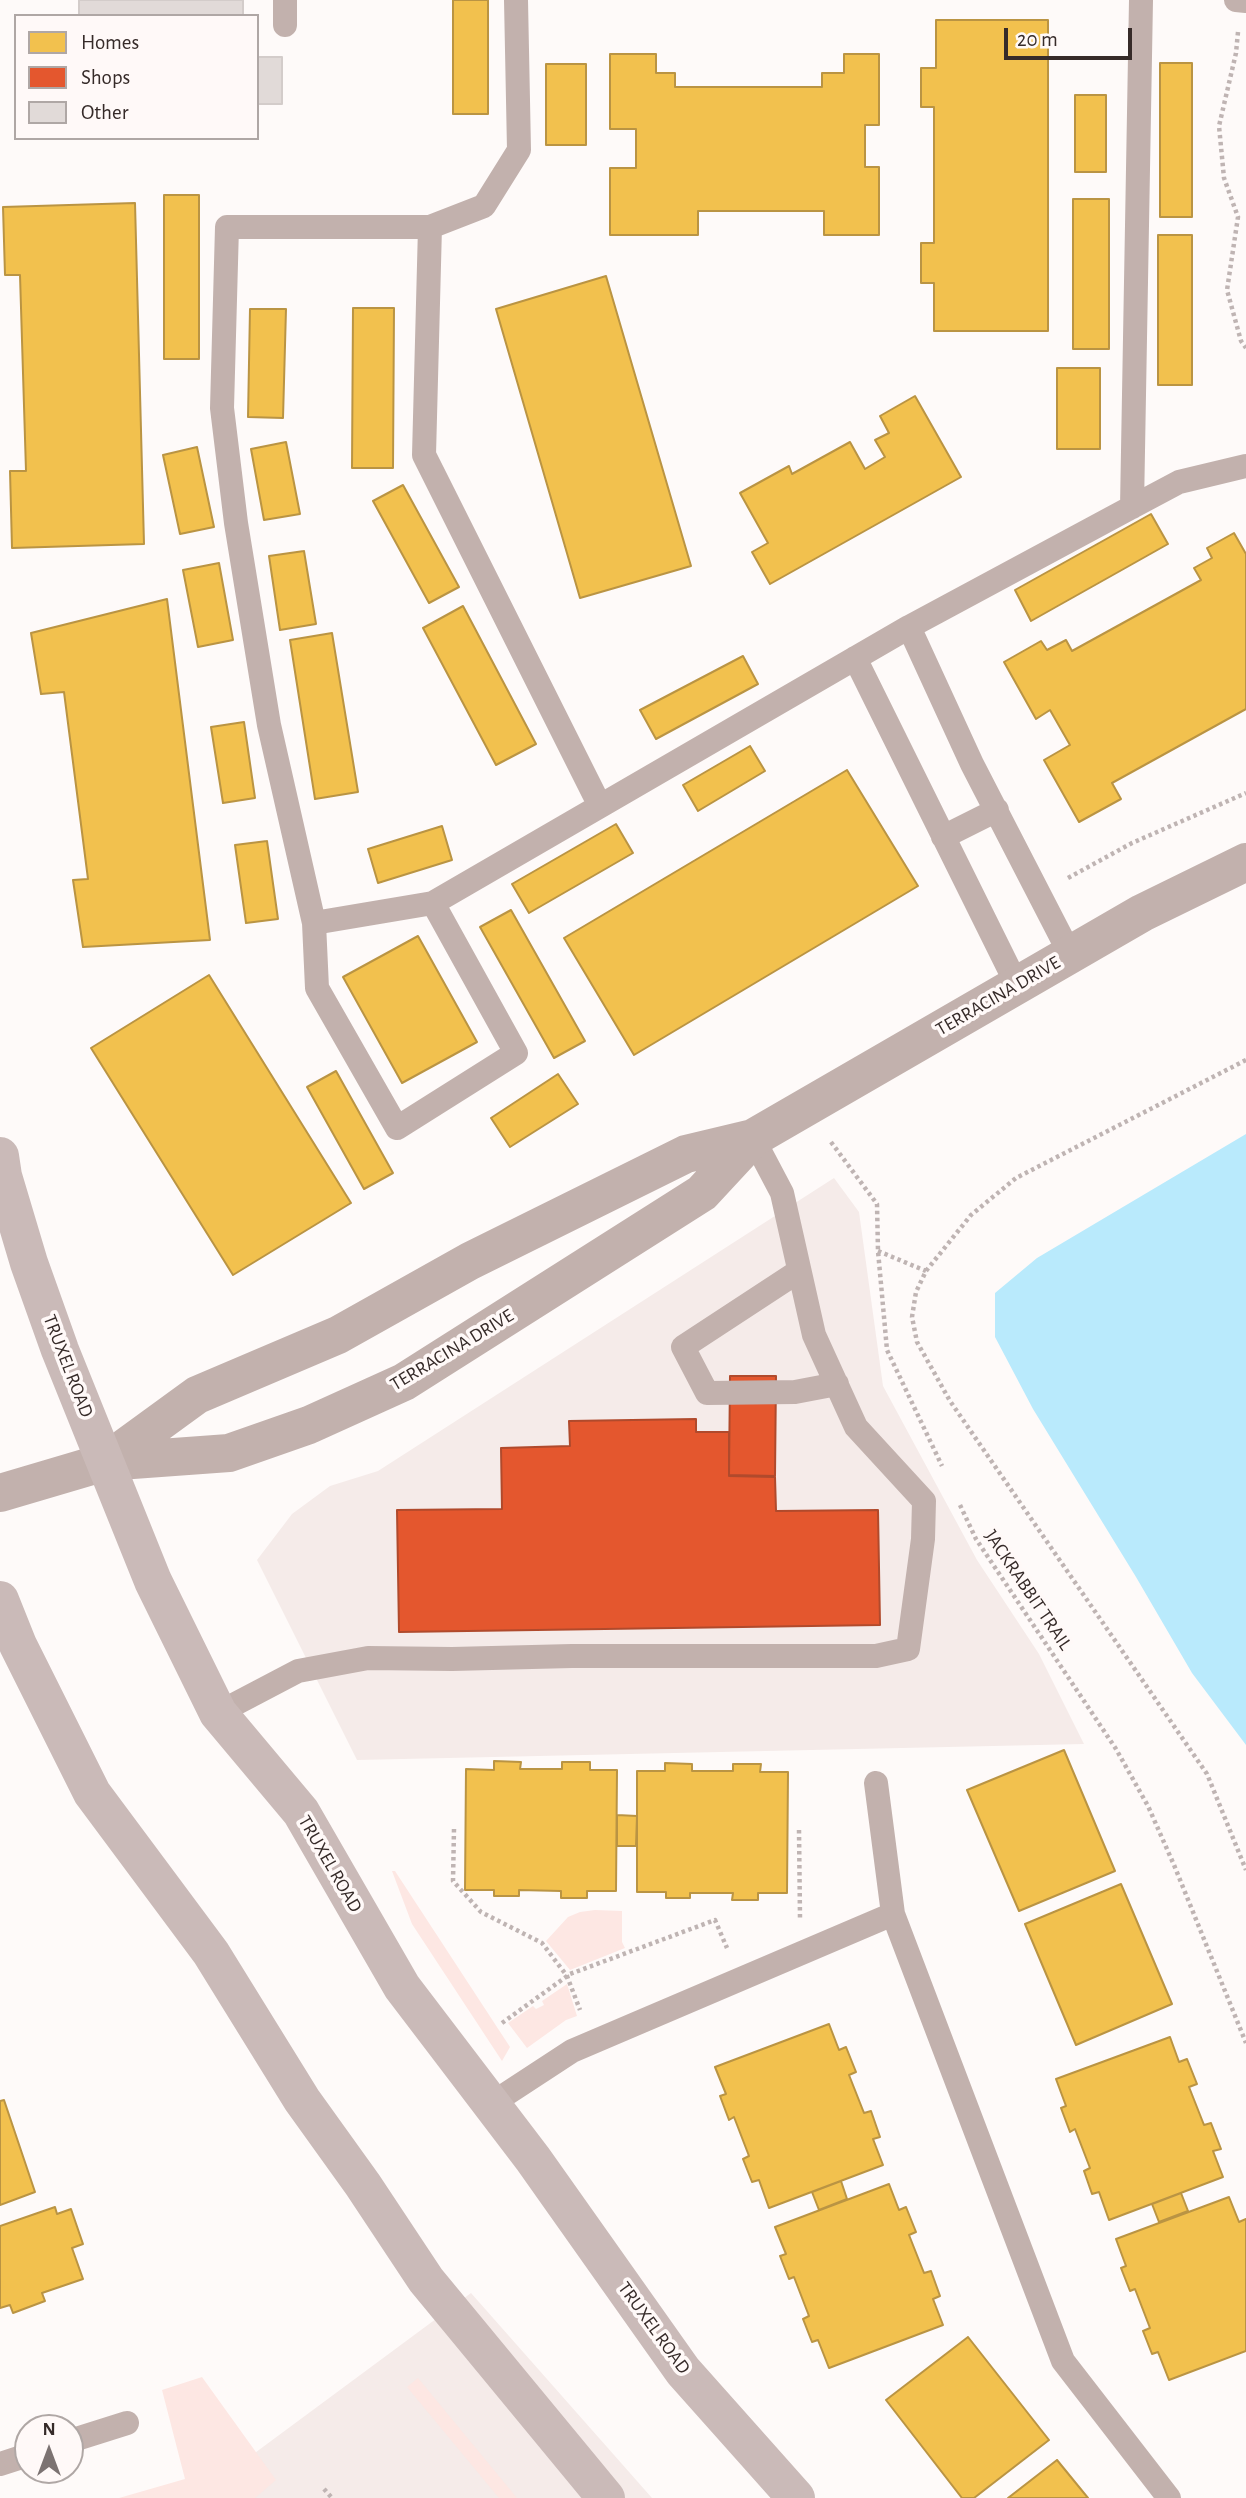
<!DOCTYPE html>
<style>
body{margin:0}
#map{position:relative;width:1246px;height:2498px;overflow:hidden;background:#fefaf9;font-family:"Alegreya Sans",sans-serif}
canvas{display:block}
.legend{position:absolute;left:14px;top:14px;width:245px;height:126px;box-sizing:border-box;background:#fff9f8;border:2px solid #afa7a5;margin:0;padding:9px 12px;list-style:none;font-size:21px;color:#362b29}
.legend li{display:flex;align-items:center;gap:14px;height:35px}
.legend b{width:35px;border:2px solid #afa7a5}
.north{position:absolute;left:14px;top:2414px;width:70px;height:70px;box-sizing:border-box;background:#fff9f8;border:2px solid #afa7a5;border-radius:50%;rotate:0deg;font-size:19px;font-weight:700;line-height:28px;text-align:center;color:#362b29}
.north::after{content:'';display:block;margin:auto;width:24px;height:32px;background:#7c7372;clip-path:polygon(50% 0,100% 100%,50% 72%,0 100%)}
.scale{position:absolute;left:1004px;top:28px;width:128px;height:32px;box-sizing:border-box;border:4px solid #362b29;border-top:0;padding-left:9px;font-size:21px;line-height:24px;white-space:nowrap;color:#362b29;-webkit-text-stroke:5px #fff9f8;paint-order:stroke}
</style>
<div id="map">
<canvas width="1246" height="2498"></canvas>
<ul class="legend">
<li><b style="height:19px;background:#f2c14e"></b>Homes</li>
<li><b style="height:19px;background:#e4572e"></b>Shops</li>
<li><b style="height:19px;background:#e1dad8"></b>Other</li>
</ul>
<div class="north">N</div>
<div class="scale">20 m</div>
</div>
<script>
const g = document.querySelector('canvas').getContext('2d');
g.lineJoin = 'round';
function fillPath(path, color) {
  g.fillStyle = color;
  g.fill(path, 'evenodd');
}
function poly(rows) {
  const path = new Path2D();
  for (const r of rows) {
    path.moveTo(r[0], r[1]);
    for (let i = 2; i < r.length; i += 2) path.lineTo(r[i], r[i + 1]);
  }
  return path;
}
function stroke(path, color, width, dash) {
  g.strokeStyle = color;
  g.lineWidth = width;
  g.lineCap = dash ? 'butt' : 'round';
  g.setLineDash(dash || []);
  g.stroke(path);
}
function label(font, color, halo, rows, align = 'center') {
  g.font = font + ' "Alegreya Sans",sans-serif';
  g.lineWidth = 7;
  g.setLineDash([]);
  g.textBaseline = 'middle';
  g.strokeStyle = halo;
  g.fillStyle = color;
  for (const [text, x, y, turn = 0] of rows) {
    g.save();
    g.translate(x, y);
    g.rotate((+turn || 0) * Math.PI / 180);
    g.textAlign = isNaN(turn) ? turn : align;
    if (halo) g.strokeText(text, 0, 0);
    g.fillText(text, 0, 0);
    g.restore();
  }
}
const built = poly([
 [834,1178,859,1212,883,1386,977,1560,1039,1654,1084,1744,357,1760,257,1560,292,1514,330,1486,378,1471],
 [471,2293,652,2498,194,2498]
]);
const green = poly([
 [392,1871,395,1871,510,2047,502,2061,412,1924],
 [595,1910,622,1911,622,1942,625,1948,570,1970,546,1941,568,1917,580,1912],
 [567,1984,577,2016,566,2020,527,2048,508,2023,533,2006,536,2009,544,2005,542,2001],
 [202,2377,276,2480,255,2498,119,2498,185,2479,162,2390],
 [418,2378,517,2498,499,2498,407,2387]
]);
const water = poly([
 [1246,1134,1246,1745,1192,1673,1136,1577,1033,1409,995,1337,995,1293,1037,1258]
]);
const homes = poly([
 [453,0,488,0,488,114,453,114,453,0],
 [936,20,1048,20,1048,331,934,331,934,283,921,283,921,243,934,243,934,107,921,107,921,68,936,68,936,20],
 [610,54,656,54,656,73,675,73,675,87,822,87,822,73,844,73,844,54,879,54,879,125,865,125,865,167,879,167,879,235,824,235,824,211,698,211,698,235,610,235,610,168,636,168,636,129,610,129,610,54],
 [1160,63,1192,63,1192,217,1160,217,1160,63],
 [546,64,586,64,586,145,546,145,546,64],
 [1075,95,1106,95,1106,172,1075,172,1075,95],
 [164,195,199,195,199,359,164,359,164,195],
 [1073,199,1109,199,1109,349,1073,349,1073,199],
 [135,203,144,544,12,548,10,471,26,471,20,275,5,275,3,207,135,203],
 [1158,235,1192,235,1192,385,1158,385,1158,235],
 [606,276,691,566,580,598,496,309,606,276],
 [353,308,394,308,393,468,352,468,353,308],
 [250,309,286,309,283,418,248,417,250,309],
 [1057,368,1100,368,1100,449,1057,449,1057,368],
 [915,396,961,477,770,584,752,552,768,543,740,493,789,466,792,474,850,442,865,469,885,457,875,440,889,433,880,416,915,396],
 [286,442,300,514,264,520,251,449,286,442],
 [197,447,214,527,180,534,163,455,197,447],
 [403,485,459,587,429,603,373,501,403,485],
 [1151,514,1168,544,1031,621,1015,590,1151,514],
 [1234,533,1246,554,1246,709,1112,783,1121,799,1079,822,1044,760,1070,745,1050,710,1036,719,1004,662,1041,641,1047,650,1066,640,1072,651,1201,580,1194,568,1212,558,1207,548,1234,533],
 [304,551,316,624,280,630,269,556,304,551],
 [219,563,233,640,198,647,183,570,219,563],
 [167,599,210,940,83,947,73,880,88,879,64,692,41,694,31,633,167,599],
 [463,606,536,744,496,765,423,628,463,606],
 [332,633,358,792,315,799,290,640,332,633],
 [743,656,758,684,656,739,640,710,743,656],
 [244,722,255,798,223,803,211,727,244,722],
 [750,746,765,771,698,811,683,785,750,746],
 [847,770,918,886,634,1055,564,938,847,770],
 [616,824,633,853,529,913,512,884,616,824],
 [442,826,452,860,378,883,368,849,442,826],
 [267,841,278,919,246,923,235,845,267,841],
 [511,910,585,1041,554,1058,480,927,511,910],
 [418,936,477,1042,402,1083,343,977,418,936],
 [209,975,351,1203,233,1275,91,1048,209,975],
 [336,1071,393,1173,364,1189,307,1087,336,1071],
 [558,1074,578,1104,510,1147,491,1118,558,1074],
 [1064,1750,1115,1871,1019,1911,967,1790,1064,1750],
 [494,1761,521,1762,520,1769,562,1769,562,1762,590,1762,590,1770,617,1770,616,1891,587,1891,587,1898,561,1898,561,1891,519,1890,519,1896,494,1896,494,1890,465,1890,466,1769,494,1770,494,1761],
 [665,1763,692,1764,692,1771,733,1771,733,1764,761,1764,760,1772,788,1772,787,1893,758,1893,758,1900,732,1900,733,1893,690,1893,690,1898,666,1898,666,1892,637,1892,637,1771,665,1771,665,1763],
 [617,1815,637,1816,636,1846,617,1846,617,1815],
 [1121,1884,1172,2004,1076,2045,1025,1924,1121,1884],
 [829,2024,839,2050,846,2047,856,2072,849,2075,864,2113,871,2111,880,2137,873,2139,883,2165,769,2208,759,2180,752,2182,743,2159,749,2156,734,2117,729,2120,720,2096,726,2094,715,2067,829,2024],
 [1170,2037,1179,2062,1187,2059,1197,2084,1189,2087,1204,2125,1211,2123,1221,2149,1213,2151,1223,2177,1109,2220,1099,2192,1092,2194,1084,2171,1090,2168,1075,2129,1070,2132,1061,2108,1066,2106,1056,2079,1170,2037],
 [4,2100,35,2192,0,2205,0,2101,4,2100],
 [841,2181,847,2199,819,2210,812,2192,841,2181],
 [889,2184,899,2210,906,2207,916,2232,909,2235,924,2273,931,2271,940,2296,933,2299,943,2325,829,2368,818,2340,812,2342,803,2319,809,2316,794,2277,789,2279,780,2256,786,2254,775,2227,889,2184],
 [1181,2193,1188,2211,1159,2222,1152,2204,1181,2193],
 [1229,2197,1239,2222,1246,2219,1246,2351,1169,2380,1158,2352,1152,2354,1143,2331,1150,2328,1135,2289,1130,2291,1121,2268,1126,2266,1116,2239,1229,2197],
 [55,2207,57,2214,71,2209,83,2244,72,2248,83,2279,42,2293,45,2301,13,2313,10,2305,0,2308,0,2226,55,2207],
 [968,2337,1049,2440,974,2498,962,2498,886,2400,968,2337],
 [1057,2460,1088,2498,1008,2498,1057,2460]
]);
const shops = poly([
 [730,1376,776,1376,775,1476,729,1475,730,1376],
 [696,1419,696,1432,729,1432,729,1476,775,1477,776,1511,878,1510,880,1625,399,1632,397,1510,502,1509,501,1448,570,1446,569,1421,696,1419]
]);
const building = poly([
 [79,0,243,0,243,16,79,16,79,0],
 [257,57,282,57,282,104,257,104,257,57]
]);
const path = poly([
 [1238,32,1236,53,1219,126,1224,178,1238,217,1227,290,1241,341,1246,348],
 [1068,878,1132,843,1246,793],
 [1246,1060,1016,1178,971,1215,926,1271,916,1292,912,1317,917,1342,950,1401,1207,1774,1246,1870],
 [831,1142,877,1204,878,1251,887,1350,942,1466],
 [878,1251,926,1271],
 [960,1505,976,1539,1116,1749,1148,1806,1174,1865,1246,2043],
 [454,1829,453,1881,481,1912,542,1943,567,1976,580,2010],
 [799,1830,800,1918],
 [502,2023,570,1974,715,1920,727,1948],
 [324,2489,332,2498]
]);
const service = poly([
 [1236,0,1246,1],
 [285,25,285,0],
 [430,227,484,206,519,150,516,0],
 [1132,507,1141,0],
 [909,627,972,764,1070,954],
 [855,658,1017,985],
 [943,837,997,810],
 [433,903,516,1053,397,1128,317,988,314,923,269,725,236,523,222,408,227,227,430,227,424,455,600,806],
 [314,923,433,903,909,627,1132,507,1179,482,1246,466],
 [799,1271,683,1347,707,1393,795,1392,837,1384],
 [218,1713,298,1671,368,1658,452,1659,572,1656,876,1656,908,1649,923,1539,924,1501,856,1427,814,1335,782,1193,753,1138],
 [876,1783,893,1914,1063,2361,1169,2498],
 [491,2104,572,2051,893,1914],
 [70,2441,127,2423],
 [0,2464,28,2455]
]);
const minor = poly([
 [105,1462,197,1395,338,1335,470,1261,686,1154,753,1138,1142,913,1246,862],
 [0,1493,105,1462,229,1453,309,1425,404,1382,702,1193,753,1138]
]);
const secondary = poly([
 [0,1156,3,1176,29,1263,60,1350,153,1581,218,1713,301,1812,402,1987,533,2159,683,2371,796,2498],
 [0,1600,18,1645,92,1793,211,1953,302,2100,363,2185,426,2280,606,2498]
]);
const streetNames = [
 ["TERRACINA DRIVE",998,996,-30],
 ["TERRACINA DRIVE",452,1350,-31],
 ["TRUXEL ROAD",68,1366,69],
 ["JACKRABBIT TRAIL",1028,1590,56],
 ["TRUXEL ROAD",330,1864,60],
 ["TRUXEL ROAD",654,2328,54]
];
fillPath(built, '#f5ebe9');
fillPath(green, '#fde7e3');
fillPath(water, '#b9eafc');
fillPath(homes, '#f2c14e');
stroke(homes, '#ba9443', 2);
fillPath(shops, '#e4572e');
stroke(shops, '#b04a2c', 2);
fillPath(building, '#e1dad8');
stroke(building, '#d3ccca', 2);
stroke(path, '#bfb4b3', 4.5, [3.5, 3.5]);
stroke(service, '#c2b1ad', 24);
stroke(minor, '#c2b1ad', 38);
stroke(secondary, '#cabab8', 38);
label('19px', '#362b29', '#fff9f8', streetNames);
</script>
